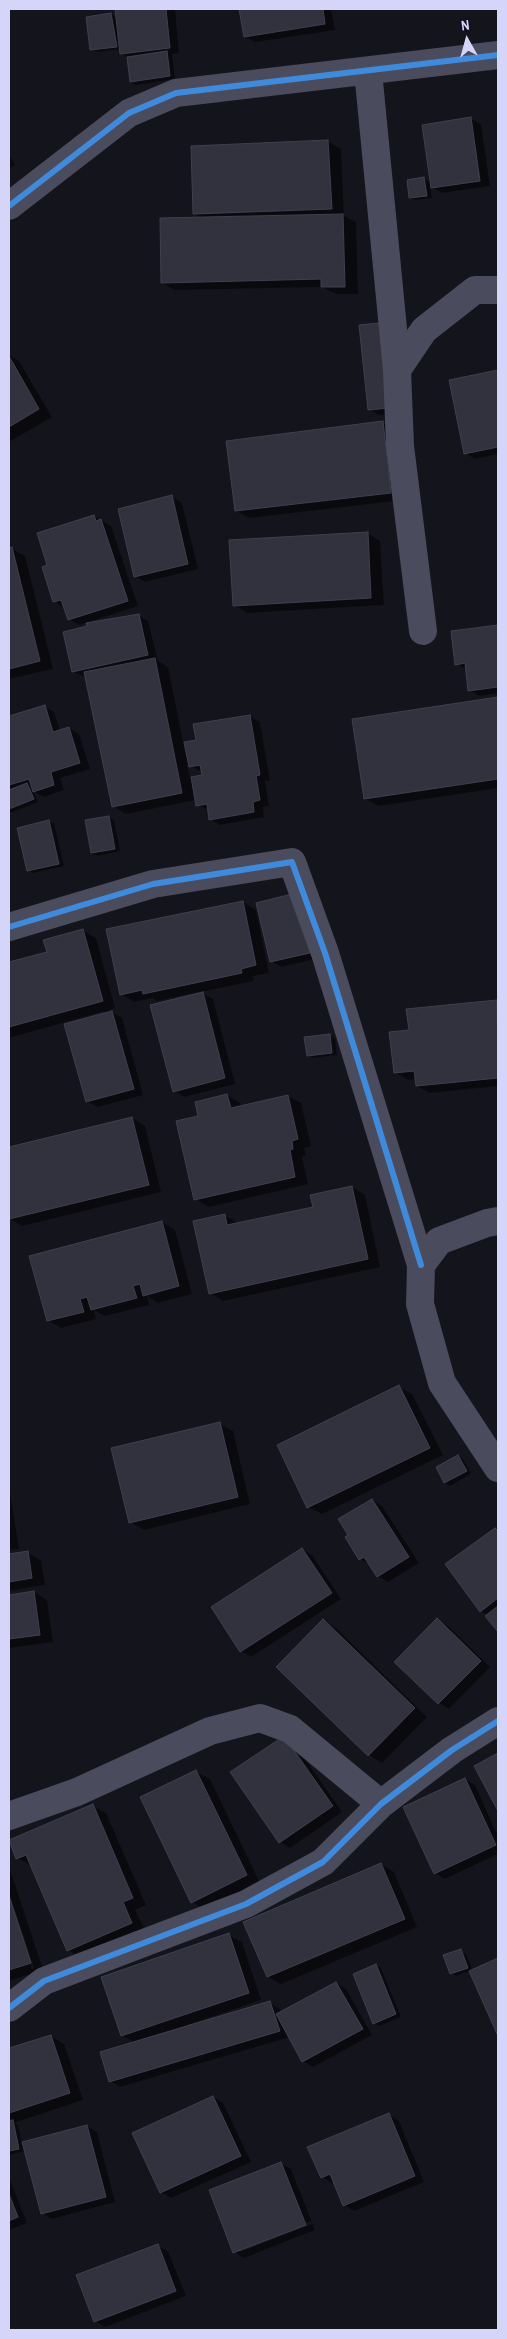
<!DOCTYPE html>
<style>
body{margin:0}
#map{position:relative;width:507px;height:2339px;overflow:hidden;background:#14141c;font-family:"Archivo Narrow",sans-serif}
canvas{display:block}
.frame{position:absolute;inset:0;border:10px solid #d5d5fa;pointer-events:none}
.north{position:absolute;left:442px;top:15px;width:50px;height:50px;-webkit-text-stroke:4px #111020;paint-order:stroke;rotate:353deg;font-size:14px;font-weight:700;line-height:20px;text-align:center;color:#d5d5fa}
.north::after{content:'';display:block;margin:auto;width:18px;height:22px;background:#d5d5fa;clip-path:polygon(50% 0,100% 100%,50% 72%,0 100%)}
</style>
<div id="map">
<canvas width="507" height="2339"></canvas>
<div class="frame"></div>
<div class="north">N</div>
</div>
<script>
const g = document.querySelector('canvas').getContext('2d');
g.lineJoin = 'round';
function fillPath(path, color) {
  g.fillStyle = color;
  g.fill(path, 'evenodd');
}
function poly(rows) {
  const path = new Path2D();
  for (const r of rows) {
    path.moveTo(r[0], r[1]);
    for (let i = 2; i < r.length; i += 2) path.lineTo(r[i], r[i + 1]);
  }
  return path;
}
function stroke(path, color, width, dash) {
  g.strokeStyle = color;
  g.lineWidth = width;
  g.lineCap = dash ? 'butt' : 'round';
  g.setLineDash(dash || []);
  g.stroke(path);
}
const shadow = poly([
 [117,9,175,9,179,53,172,54,175,79,136,85,131,82,128,57,121,53,121,49,97,52,92,49,111,14,118,18],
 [241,9,331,9,335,30,255,42,245,37],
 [471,119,481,124,490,186,442,193,430,186,432,198,415,200,410,197,424,179,431,183],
 [328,141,341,149,344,216,356,222,358,294,336,294,322,287,175,290,162,283,202,218,195,214],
 [9,154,15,165,9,168],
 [360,326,399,413,379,415,369,409],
 [9,355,19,361,52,417,9,442],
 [498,371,498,454,475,459,465,453,450,381],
 [382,423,396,430,404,500,249,518,236,511],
 [172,497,182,503,198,569,145,582,135,576],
 [94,516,111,526,138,606,79,625,69,619,65,608,54,601,49,566],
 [367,533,380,541,384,605,247,613,234,605],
 [12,549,25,556,53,669,9,679,9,550],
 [138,615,148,621,158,661,168,667,186,756,197,741,250,716,260,722,270,781,265,781,269,806,263,807,264,817,220,825,210,819,209,810,197,805,196,800,126,814,113,806,86,677,73,672],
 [187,765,203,772,203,776,190,778],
 [498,627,498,693,479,696,469,690,467,670,457,664,452,633],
 [498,698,498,788,379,806,365,799],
 [44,706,54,712,60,731,69,728,79,734,90,769,60,778,64,790,44,797,33,791,38,802,10,813,9,714,13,716],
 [108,817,114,820,120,851,98,856,92,853],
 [48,821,54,824,64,866,33,873,28,870],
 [243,902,256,910,269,973,253,976,254,981,200,992,213,999,235,1084,184,1097,174,1091,198,992,157,1001,152,998,134,1002,121,994],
 [257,904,320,958,281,967,271,961],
 [82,930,96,938,115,1008,109,1010,122,1018,143,1095,98,1107,88,1102,104,1011,9,1038,9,964,48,953],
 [496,1001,498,1002,498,1086,430,1093,417,1086,416,1079,408,1080,395,1072,410,1031],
 [329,1035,335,1038,337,1055,313,1058,308,1055],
 [227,1095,240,1103,241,1107,288,1096,301,1103,311,1146,304,1148,306,1156,302,1157,308,1184,209,1207,195,1199,199,1116],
 [132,1118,145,1126,161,1192,22,1226,9,1218,9,1148],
 [352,1187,365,1195,380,1267,223,1301,210,1293,224,1215,238,1223,314,1208],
 [162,1222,175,1230,192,1294,158,1303,147,1296,149,1305,105,1316,94,1310,96,1319,61,1328,48,1320],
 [399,1387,412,1394,443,1455,322,1514,308,1507],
 [220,1424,233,1431,250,1504,144,1530,130,1522],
 [458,1456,463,1459,471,1474,450,1486,445,1483],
 [9,1485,19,1549,9,1550],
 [372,1500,382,1506,419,1563,388,1582,378,1576,371,1565,360,1559],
 [496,1529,498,1531,498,1630,488,1615,480,1611],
 [302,1549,312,1555,341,1599,251,1657,241,1651],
 [28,1553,41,1560,45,1585,9,1591,9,1555],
 [34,1592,47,1600,53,1642,9,1648,9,1596],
 [438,1620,448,1626,490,1667,449,1709,439,1703,396,1662],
 [323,1621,336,1628,427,1717,382,1763,369,1755,278,1667],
 [294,1743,342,1812,290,1848,280,1842],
 [498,1754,498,1809,475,1767],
 [196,1772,210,1779,260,1883,205,1909,192,1902],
 [464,1779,475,1785,498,1836,498,1854,445,1879,435,1873],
 [93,1806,106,1813,146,1905,135,1910,145,1930,82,1958,68,1950,30,1865,17,1858],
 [381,1864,394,1872,417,1927,281,1984,268,1977],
 [9,1866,43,1970,9,1981,9,1900,32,1969,34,1968,9,1892],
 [229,1935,242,1942,261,2000,187,2025,188,2027,270,2003,280,2009,281,2013,336,1983,346,1989,372,2035,313,2067,303,2061,290,2037,120,2087,110,2081,135,2043,122,2035],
 [461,1951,466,1954,473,1971,498,1960,498,2033,470,1971,456,1976,451,1973],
 [376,1965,381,1968,401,2017,379,2026,374,2023],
 [51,2036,64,2044,83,2100,14,2123,18,2125,22,2144,87,2126,97,2132,115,2202,52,2219,42,2213,25,2151,9,2155,9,2050],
 [213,2097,223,2103,251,2162,171,2198,161,2192],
 [389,2115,399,2121,424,2182,354,2211,344,2205,334,2182,332,2183,322,2177],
 [281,2164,291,2169,315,2230,244,2258,234,2252],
 [311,2221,312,2224,240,2252,240,2249],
 [9,2177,27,2223,9,2230],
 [158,2246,168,2251,186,2296,105,2327,95,2321]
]);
const building = poly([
 [115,9,166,9,170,48,120,54,115,9],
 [239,9,323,9,325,24,244,37,239,9],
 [111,13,117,47,90,50,86,17,111,13],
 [167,51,170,76,130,82,127,57,167,51],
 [471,117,480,181,431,188,422,125,471,117],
 [328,140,332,209,193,214,191,146,328,140],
 [424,177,427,196,409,198,407,180,424,177],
 [343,214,345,287,321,287,321,279,161,283,160,218,343,214],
 [379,323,389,408,368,410,359,325,379,323],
 [9,356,39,409,9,427,9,356],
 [498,370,498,447,464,454,449,380,498,370],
 [383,421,391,493,235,511,226,441,383,421],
 [172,495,188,564,134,577,118,509,172,495],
 [94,515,96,521,101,519,128,601,68,620,61,600,53,602,42,567,47,565,37,533,94,515],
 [368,532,371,598,233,606,229,540,368,532],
 [12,547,40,661,9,669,9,548,12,547],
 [139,614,148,655,72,672,63,632,87,626,86,623,139,614],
 [498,625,498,687,468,691,465,663,455,665,451,631,498,625],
 [155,658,182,793,112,807,84,672,155,658],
 [498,697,498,779,364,799,352,719,498,697],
 [45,705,53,732,69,727,80,763,51,772,54,785,33,792,29,779,9,785,9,716,45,705],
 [250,715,260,775,256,776,260,800,253,802,254,812,209,820,207,804,196,806,191,777,202,775,200,765,189,767,184,742,196,740,193,724,250,715],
 [27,783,34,799,9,809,9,790,27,783],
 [109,816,115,849,91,853,85,820,109,816],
 [49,820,59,864,27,871,17,828,49,820],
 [296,893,310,953,270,962,256,903,296,893],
 [243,901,256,965,241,969,242,973,143,994,142,990,120,995,106,929,243,901],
 [83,929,103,1001,9,1027,9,962,47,952,43,940,83,929],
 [203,992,225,1078,173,1092,150,1005,203,992],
 [497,1000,498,1078,416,1086,414,1071,394,1073,389,1032,409,1030,406,1009,497,1000],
 [112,1011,134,1089,86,1102,64,1024,112,1011],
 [330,1034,332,1053,307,1056,304,1037,330,1034],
 [227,1094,231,1108,288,1095,298,1139,292,1141,293,1149,290,1150,295,1177,194,1200,176,1121,198,1116,195,1102,227,1094],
 [132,1117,149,1185,9,1219,9,1147,132,1117],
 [352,1186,368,1259,209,1294,193,1221,225,1214,227,1225,313,1207,310,1195,352,1186],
 [162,1221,179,1286,143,1296,140,1284,133,1286,137,1298,91,1310,87,1297,80,1299,84,1312,47,1321,29,1256,162,1221],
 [399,1385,430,1448,307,1508,277,1445,399,1385],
 [220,1422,238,1497,129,1523,111,1448,220,1422],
 [458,1455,467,1471,444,1483,436,1467,458,1455],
 [372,1499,409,1557,377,1577,364,1557,359,1560,345,1537,348,1535,338,1519,372,1499],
 [495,1528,498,1531,498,1598,480,1612,445,1564,495,1528],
 [302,1548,332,1593,240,1652,211,1607,302,1548],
 [28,1551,32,1578,9,1582,9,1554,28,1551],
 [34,1591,40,1635,9,1639,9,1595,34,1591],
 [498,1606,498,1632,485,1616,498,1606],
 [437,1618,481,1661,438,1704,394,1662,437,1618],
 [323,1619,415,1708,368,1756,276,1667,323,1619],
 [284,1736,333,1806,279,1843,230,1772,284,1736],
 [498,1753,498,1811,474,1766,498,1753],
 [196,1770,247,1875,191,1903,140,1797,196,1770],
 [465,1778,496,1845,434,1874,403,1807,465,1778],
 [93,1804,133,1898,123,1902,132,1923,67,1951,26,1855,16,1859,9,1840,93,1804],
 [381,1863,405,1919,267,1977,243,1922,381,1863],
 [9,1896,31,1963,9,1970,9,1896],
 [229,1933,249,1993,121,2036,101,1977,229,1933],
 [461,1949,468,1968,450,1974,443,1955,461,1949],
 [498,1958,498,2036,469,1971,498,1958],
 [376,1964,396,2014,373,2024,353,1974,376,1964],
 [336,1982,363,2029,302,2062,276,2014,336,1982],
 [270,2001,280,2031,109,2082,100,2052,270,2001],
 [51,2035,70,2093,9,2113,9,2048,51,2035],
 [213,2096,241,2156,160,2193,132,2133,213,2096],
 [389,2113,415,2176,343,2206,330,2174,321,2178,307,2147,389,2113],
 [13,2120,19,2149,9,2151,9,2121,13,2120],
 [87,2125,106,2197,41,2214,22,2142,87,2125],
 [281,2162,306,2225,233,2253,209,2190,281,2162],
 [9,2194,18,2217,9,2221,9,2194],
 [158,2244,176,2291,94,2322,76,2275,158,2244]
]);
const street = poly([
 [368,71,397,370],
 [9,206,129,113,176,93,498,55],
 [423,631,400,446,397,370,424,330,475,290,498,290],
 [9,927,153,884,292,862,325,953,421,1265],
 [498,1221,487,1223,439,1241,421,1265,420,1304,442,1383,498,1468],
 [9,1816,77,1792,210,1731,260,1718,290,1729,381,1804],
 [9,2008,44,1981,246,1904,323,1862,381,1804,452,1750,498,1721]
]);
const cycleway = poly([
 [9,206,129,113,176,93,498,55],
 [9,927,153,884,292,862,325,953,421,1265],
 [9,2008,44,1981,246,1904,323,1862,381,1804,452,1750,498,1721]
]);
fillPath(shadow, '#0007');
fillPath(building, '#32323e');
stroke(building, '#403f4f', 1);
stroke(street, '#4a4b5c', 28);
stroke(cycleway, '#408adc', 6);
</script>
